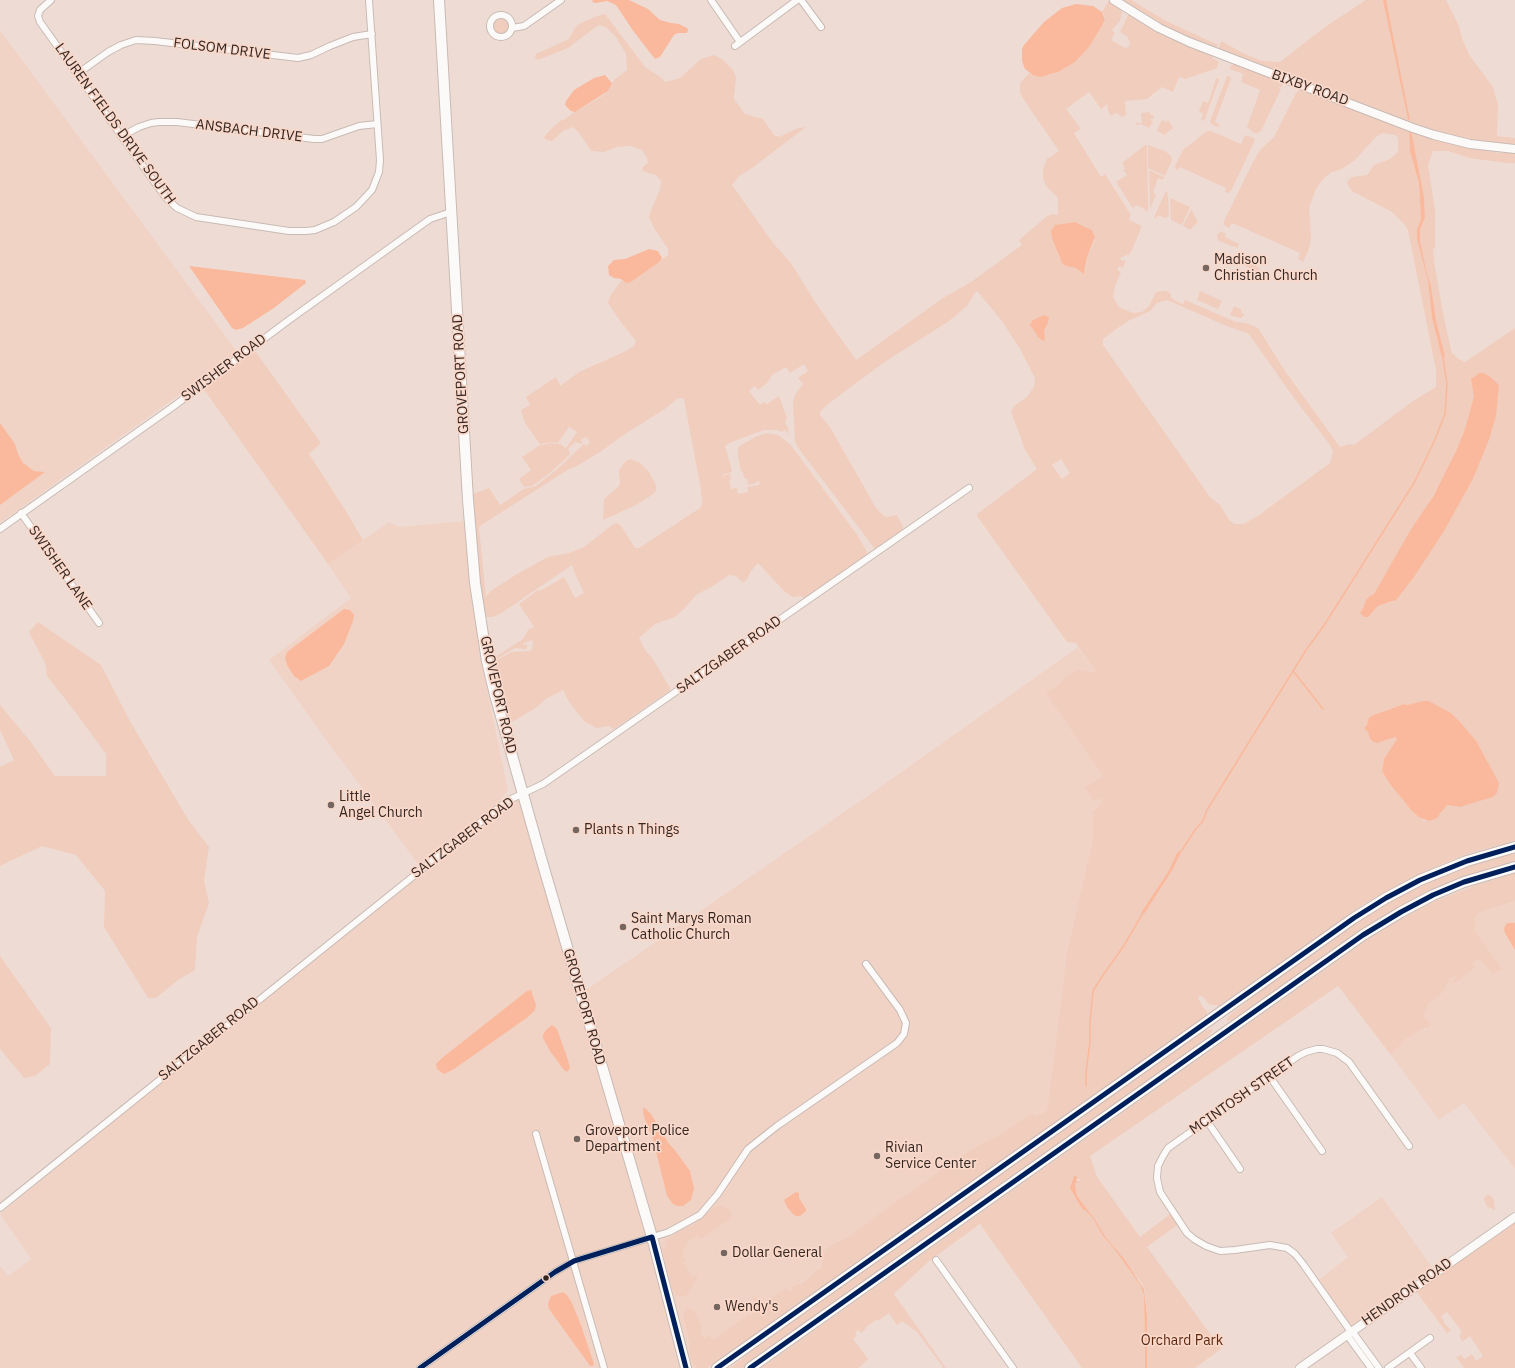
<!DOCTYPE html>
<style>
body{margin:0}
canvas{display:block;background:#eedcd4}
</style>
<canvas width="1515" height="1368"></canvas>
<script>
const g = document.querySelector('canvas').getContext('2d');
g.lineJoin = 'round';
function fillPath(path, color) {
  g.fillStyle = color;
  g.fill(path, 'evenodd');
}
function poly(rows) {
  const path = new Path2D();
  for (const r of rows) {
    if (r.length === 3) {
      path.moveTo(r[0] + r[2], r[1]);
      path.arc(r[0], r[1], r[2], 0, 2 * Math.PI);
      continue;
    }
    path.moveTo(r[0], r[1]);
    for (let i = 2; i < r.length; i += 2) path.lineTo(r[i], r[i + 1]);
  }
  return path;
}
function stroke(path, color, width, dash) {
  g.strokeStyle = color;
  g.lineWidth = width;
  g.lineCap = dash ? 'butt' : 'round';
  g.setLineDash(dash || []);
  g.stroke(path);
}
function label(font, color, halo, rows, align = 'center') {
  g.font = font + ' "IBM Plex Sans",sans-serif';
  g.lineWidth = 3.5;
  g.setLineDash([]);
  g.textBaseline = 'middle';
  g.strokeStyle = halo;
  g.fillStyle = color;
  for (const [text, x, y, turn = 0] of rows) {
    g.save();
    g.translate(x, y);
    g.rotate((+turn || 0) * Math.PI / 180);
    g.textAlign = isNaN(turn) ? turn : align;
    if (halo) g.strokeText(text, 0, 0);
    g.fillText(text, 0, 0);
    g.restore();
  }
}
const built = poly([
 [0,30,238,353,0,523],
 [465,521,483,669,508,791,496,805,420,867,340,758,339,758,269,660,351,598,328,564,389,522,399,527],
 [1078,647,1132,721,1102,802,1094,809,1093,839,1067,952,1047,1111,1036,1116,1032,1113,996,1137,979,1145,946,1165,932,1177,894,1203,847,1238,833,1244,827,1249,823,1255,821,1270,817,1270,797,1286,801,1302,708,1368,0,1368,0,1266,8,1276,31,1259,0,1214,222,1029,522,793,580,994,876,790],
 [1515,901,1515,1169,1464,1103,1439,1120,1391,1055,1406,1039,1420,1030,1428,1029,1423,1017,1370,982,1476,925,1475,918,1476,915,1483,911],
 [1382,1197,1434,1270,1346,1331,1313,1284,1348,1257,1331,1233]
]);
const green = poly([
 [1109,0,1120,7,1122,13,1120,21,1112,30,1115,33,1111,40,1125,48,1129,47,1130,42,1127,36,1120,32,1128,15,1130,14,1213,55,1212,58,1219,62,1217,68,1185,79,1179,77,1173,92,1162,87,1149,97,1148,99,1125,101,1126,115,1122,117,1117,113,1111,116,1108,111,1107,104,1101,109,1089,92,1066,109,1081,129,1074,133,1101,177,1105,174,1131,215,1129,220,1142,226,1130,254,1120,258,1122,261,1126,260,1123,268,1119,266,1117,270,1121,272,1115,286,1113,297,1119,307,1133,313,1142,312,1149,306,1156,292,1165,291,1169,292,1171,295,1171,298,1180,303,1183,304,1185,300,1236,322,1246,323,1258,328,1285,371,1340,447,1349,444,1354,445,1413,401,1436,387,1436,370,1408,230,1404,224,1392,212,1352,191,1347,184,1348,180,1352,177,1367,175,1374,165,1390,159,1396,154,1398,151,1398,138,1395,135,1382,133,1375,138,1355,160,1342,169,1332,172,1324,178,1316,189,1309,208,1311,238,1309,249,1302,264,1302,261,1298,259,1300,253,1232,223,1229,228,1224,225,1224,221,1254,160,1260,150,1274,137,1296,93,1298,91,1302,89,1409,129,1410,152,1419,183,1421,219,1417,229,1417,239,1428,281,1432,318,1442,358,1445,357,1444,352,1436,320,1431,286,1427,274,1420,241,1420,230,1425,217,1424,197,1411,130,1458,146,1499,153,1515,153,1515,163,1508,163,1469,158,1448,151,1433,151,1428,165,1435,210,1435,249,1433,248,1434,262,1444,318,1452,354,1454,354,1457,358,1465,362,1515,328,1515,841,1470,853,1447,862,1387,891,1364,904,1219,1006,1209,1004,1202,996,1198,997,1202,1006,1207,1012,1207,1015,1203,1018,708,1368,697,1368,693,1363,689,1352,690,1345,683,1315,686,1309,690,1308,694,1311,701,1325,700,1332,704,1338,706,1339,709,1335,713,1340,749,1314,752,1315,757,1311,752,1305,756,1303,752,1297,754,1295,761,1305,786,1288,788,1291,792,1290,791,1287,802,1283,817,1270,821,1269,823,1255,827,1249,833,1244,847,1238,894,1203,932,1177,946,1165,979,1145,996,1137,1032,1113,1036,1116,1047,1111,1067,952,1093,839,1093,811,1102,802,1103,798,1096,800,1092,799,1085,788,1103,776,1046,693,1058,685,1066,677,1077,670,1097,673,1076,643,1067,642,977,516,977,514,1037,469,1024,448,1021,438,1011,412,1014,406,1027,397,1034,387,1035,378,1020,349,1002,321,977,291,974,294,967,306,949,321,886,361,828,404,820,412,820,415,830,427,876,508,884,516,887,517,897,515,903,527,903,530,877,549,875,549,799,449,795,442,793,402,795,395,803,384,798,378,808,371,804,364,790,373,786,367,772,375,767,383,758,390,755,386,749,391,760,405,763,402,767,404,779,396,787,418,785,424,788,427,788,435,785,430,782,432,777,430,764,430,729,443,725,446,732,471,730,473,723,474,723,472,723,478,724,475,730,474,731,479,729,481,731,489,737,488,738,494,748,492,747,487,759,485,760,482,758,481,756,483,748,485,747,479,744,478,743,472,741,471,738,456,738,447,757,436,766,433,778,435,790,444,858,536,868,554,867,556,804,599,801,596,793,597,784,591,758,563,751,571,746,581,742,582,736,576,729,575,713,586,696,595,685,608,675,617,655,624,639,638,645,650,653,659,670,688,669,691,614,729,611,728,610,726,597,728,585,722,569,702,563,690,546,699,537,707,517,719,510,723,508,722,504,713,494,665,494,662,511,652,531,651,533,644,532,640,522,644,527,645,527,648,526,649,515,648,498,658,495,657,523,639,528,630,534,627,519,604,538,590,540,591,564,577,575,598,584,593,575,574,572,565,503,612,493,617,485,617,480,593,472,495,476,493,489,488,500,505,524,489,536,486,556,470,584,444,586,446,590,442,586,437,581,440,583,443,581,444,575,442,568,449,570,454,566,458,551,472,532,486,524,487,519,479,531,470,522,457,540,445,552,443,560,444,566,448,577,432,569,427,558,443,553,442,540,444,525,423,521,410,530,405,526,397,556,377,560,386,579,372,626,351,634,346,636,341,620,321,608,303,610,296,622,280,624,282,631,282,664,258,668,255,668,249,654,228,649,217,651,210,660,190,661,181,656,175,642,171,643,167,648,163,647,158,642,150,631,146,617,147,604,152,591,151,580,134,573,127,563,131,552,141,546,140,544,137,553,127,563,119,564,120,574,112,579,110,602,96,608,91,614,80,627,70,626,54,616,37,607,28,600,25,597,26,568,48,538,60,535,58,536,54,569,39,574,29,579,24,594,17,605,14,645,67,662,78,665,82,680,78,701,59,714,55,722,59,733,70,736,77,734,99,745,114,763,119,774,135,779,137,798,128,806,127,752,168,739,176,732,185,773,243,791,263,815,302,856,360,943,298,971,282,1022,245,1019,240,1047,216,1053,214,1058,215,1058,198,1046,186,1043,179,1043,169,1047,159,1059,151,1026,103,1020,93,1020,83,1029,73,1036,76,1049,75,1062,70,1078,58,1089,47,1105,22,1104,15,1102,12],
 [1075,222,1087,227,1094,233,1095,240,1087,257,1086,270,1066,266,1062,263,1057,251,1062,224],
 [1167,300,1229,327,1248,333,1294,398,1330,445,1333,451,1330,463,1259,515,1244,524,1235,524,1230,521,1220,505,1210,497,1103,345,1103,339,1115,330,1128,321,1150,311,1157,303],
 [1479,373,1496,416,1489,440,1473,479,1443,533,1414,577,1399,595,1392,602,1378,606,1372,613,1360,613,1370,596,1374,594,1440,484,1456,451,1465,429,1474,396,1473,377],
 [682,398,684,399,701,490,702,504,700,508,639,548,635,548,621,526,617,523,612,525,584,547,569,553,548,557,517,574,492,590,487,595,486,598,479,528,480,526,569,469,577,466,600,452,628,432,665,409,677,399],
 [1061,459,1070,473,1062,479,1052,465],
 [1429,701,1451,713,1477,742,1487,760,1497,793,1493,797,1460,807,1447,805,1445,806,1441,814,1425,821,1420,818,1404,802,1382,771,1383,762,1397,739,1395,737,1383,741,1370,735,1365,727,1367,725,1373,715,1385,710,1404,704,1407,705],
 [1183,850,1173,869,1148,908,1144,913,1142,913,1168,872,1177,853],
 [1121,0,1131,0,1166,21,1218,45,1215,49,1170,29],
 [1366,0,1446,0,1458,24,1463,41,1470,56,1493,87,1498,105,1497,136,1515,138,1515,146,1503,146,1454,137,1411,123,1218,50,1221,41,1245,54,1262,61,1280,62,1325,27],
 [501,27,8],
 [1235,64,1280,80,1282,83,1282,87,1279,87,1281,89,1261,131,1258,133,1254,133,1247,127,1260,90,1241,82,1243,74,1230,69,1230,66],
 [1227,76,1230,76,1231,79,1215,122,1220,125,1218,127,1211,124,1210,121],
 [1218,78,1219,80,1204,121,1201,120,1203,114,1199,111,1203,101,1208,103,1216,79],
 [1150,112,1150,114,1154,116,1153,119,1150,119,1153,122,1149,128,1141,124,1136,125,1136,123,1142,123,1141,113],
 [1162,120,1166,122,1168,120,1173,128,1165,134,1168,139,1165,135,1157,131],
 [1207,131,1211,131,1241,144,1245,135,1254,138,1255,140,1231,191,1228,193,1225,192,1226,188,1180,167,1178,170,1176,169,1175,166,1183,150],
 [1145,145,1147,145,1148,209,1146,214,1146,210,1136,205,1134,208,1132,207,1116,182,1127,175,1123,170,1125,169,1122,163],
 [1148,145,1165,151,1171,156,1172,160,1165,176,1148,168],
 [1149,170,1164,177,1163,180,1158,178,1153,192,1156,195,1148,214,1150,210],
 [1166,191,1168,193,1167,195,1168,196,1169,216,1165,218,1158,215,1156,218,1154,218,1155,215],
 [1170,198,1190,207,1182,225,1171,220],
 [1191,209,1198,222,1190,230,1183,226],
 [1221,231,1226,234,1225,237,1239,244,1237,248,1234,246,1233,247,1218,240,1217,235],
 [1243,260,1260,268,1256,279,1255,278,1258,272,1241,264],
 [1200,291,1222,301,1218,309,1197,300],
 [1234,306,1242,310,1241,312,1245,315,1240,318,1230,315],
 [250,344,321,443,309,454,344,508,363,540,328,564,198,381],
 [630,459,639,462,649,472,656,485,656,491,652,495,634,506,603,520,604,499,619,486,620,483,619,470,626,461],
 [38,622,101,665,131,723,189,821,209,847,204,880,209,903,197,937,195,970,178,980,156,998,148,998,104,927,105,891,76,855,42,846,0,866,0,767,14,760,0,730,0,705,30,741,55,776,106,776,106,754,76,713,47,676,45,663,29,632],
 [1515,851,1515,863,1446,885,1237,1018,1228,1021,1226,1020,1231,1014,1287,970,1375,910,1415,887,1473,863],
 [1515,873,1515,901,1483,911,1476,915,1475,918,1476,926,1473,928,1502,969,1493,974,1484,963,1479,959,1472,964,1473,966,1476,967,1453,984,1452,982,1458,975,1449,979,1444,990,1438,997,1430,1002,1426,1008,1423,1017,1429,1022,1430,1027,1420,1030,1406,1039,1391,1055,1338,986,1090,1156,1096,1174,1095,1174,1140,1237,1173,1212,1180,1223,1147,1247,1221,1349,1195,1368,1147,1368,1147,1316,1145,1291,1142,1283,1130,1268,1125,1260,1105,1236,1094,1218,1077,1196,1075,1185,1075,1183,1080,1180,1076,1176,1072,1183,1071,1190,1076,1199,1083,1210,1085,1210,1092,1217,1103,1236,1112,1246,1141,1286,1144,1296,1145,1368,1082,1368,980,1224,929,1261,894,1294,946,1368,942,1368,943,1367,917,1332,902,1321,897,1325,889,1313,878,1321,877,1319,865,1328,866,1329,861,1333,858,1330,855,1333,857,1336,853,1339,868,1359,859,1368,761,1368,1367,940,1401,919,1435,901,1479,884],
 [0,956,51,1028,50,1064,35,1076,24,1078,0,1049],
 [1211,1029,1213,1030,1207,1037,1156,1077,745,1368,730,1368,774,1333,1197,1034],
 [1487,1195,1491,1196,1494,1200,1495,1210,1488,1207,1485,1203,1484,1198],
 [721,1206,729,1209,732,1214,731,1218,701,1239,697,1235,688,1242,684,1249,682,1258,688,1259,683,1262,692,1277,697,1275,697,1279,686,1296,679,1296,676,1294,672,1288,662,1248,667,1247,667,1245,663,1246,667,1241,675,1234,694,1224,715,1207],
 [1515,1220,1515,1368,1464,1368,1456,1357,1459,1356,1461,1355,1465,1359,1472,1354,1476,1361,1483,1356,1470,1336,1462,1342,1460,1337,1461,1332,1460,1329,1447,1312,1441,1316,1444,1321,1443,1322,1451,1330,1447,1333,1415,1290]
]);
const water = poly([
 [593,0,629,0,648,9,660,20,671,23,679,24,687,28,688,30,687,33,678,33,674,35,660,57,655,59,634,32,616,5,607,1,596,3,592,2],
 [1383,0,1386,0,1410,120,1408,119],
 [1076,4,1093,6,1102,12,1105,20,1102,26,1089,47,1075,62,1058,72,1040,77,1033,75,1025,69,1022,61,1022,49,1024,45,1044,22,1062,8],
 [605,75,612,83,608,91,575,112,571,111,565,105,566,101,574,90,594,78],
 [1409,129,1411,130,1424,197,1425,217,1420,230,1420,241,1427,274,1431,286,1436,320,1444,352,1445,357,1442,358,1432,318,1428,281,1417,239,1417,229,1421,219,1419,183,1410,152],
 [1075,222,1092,230,1095,237,1087,257,1084,274,1076,268,1066,266,1062,263,1052,238,1051,231,1055,225],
 [649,249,658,251,662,258,659,262,631,282,626,283,621,279,614,278,609,275,608,266,614,260,625,259],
 [189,266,305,280,306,283,274,308,243,328,236,330,232,328],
 [1044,315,1049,317,1048,323,1044,330,1045,340,1043,341,1038,337,1034,330,1030,325,1033,320],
 [1479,373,1483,373,1489,376,1499,385,1496,416,1489,440,1473,479,1443,533,1414,577,1396,600,1378,606,1368,617,1364,617,1360,613,1364,606,1366,600,1370,596,1374,594,1410,531,1434,495,1456,451,1465,429,1474,396,1471,379],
 [0,423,15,444,18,454,23,463,34,471,45,472,0,505],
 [344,609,350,610,354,615,353,621,344,644,329,666,301,681,294,676,287,665,285,658,287,652],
 [1424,701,1429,701,1451,713,1461,723,1477,742,1499,783,1497,793,1493,797,1460,807,1447,805,1437,818,1429,821,1420,818,1411,810,1390,784,1382,771,1384,759,1397,739,1395,737,1377,743,1372,741,1370,738,1368,732,1364,728,1367,725,1369,718,1373,715,1404,704,1407,705],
 [1183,849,1173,869,1148,908,1144,914,1141,913,1168,872,1177,853],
 [1507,923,1515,923,1515,950,1505,933,1504,928],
 [531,990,536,1005,535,1010,528,1017,454,1069,444,1074,437,1069,436,1064,442,1058,527,991],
 [552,1025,557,1029,568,1060,570,1068,567,1072,564,1070,550,1051,543,1038,543,1035,546,1030],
 [643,1108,645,1108,651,1114,669,1144,674,1149,690,1171,694,1189,691,1200,683,1206,677,1206,673,1204,667,1196,653,1139,644,1117],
 [1074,1176,1076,1176,1078,1178,1076,1180,1078,1182,1075,1183,1075,1185,1077,1196,1094,1218,1105,1236,1125,1260,1144,1289,1147,1316,1147,1368,1145,1368,1145,1359,1144,1296,1141,1286,1112,1246,1103,1236,1092,1217,1085,1210,1083,1210,1076,1199,1070,1188],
 [796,1192,799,1193,799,1198,806,1209,806,1211,800,1216,796,1216,793,1214,787,1207,784,1200],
 [563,1292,567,1295,571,1301,581,1325,594,1364,593,1366,590,1366,588,1363,549,1309,548,1304,551,1296]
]);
const stream = poly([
 [1294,672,1323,709],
 [1182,850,1195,830,1203,821,1207,810,1306,650,1323,627,1414,483,1434,442,1445,414,1447,384,1443,358],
 [1086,1086,1086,1072,1090,1042,1090,1022,1093,991,1101,978,1123,947,1143,913]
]);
const minor = poly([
 [51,0,40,10,38,16,40,22,155,183,167,199,177,208,196,217,289,231,306,231,315,230,334,222,356,207,372,190,379,172,380,160,369,0],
 [711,0,740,42],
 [801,0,821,27],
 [501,26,11],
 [512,28,524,26,561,0],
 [735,46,797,0],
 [77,74,108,52,121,45,136,40,155,41,298,58,311,55,330,46,353,37,372,34],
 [122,136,139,127,151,123,159,122,177,122,314,139,322,139,359,126,377,124],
 [21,513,99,623],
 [0,529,174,406,289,320,430,219,451,212],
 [1270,1077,1322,1151],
 [1207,1121,1240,1169],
 [536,1134,604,1368],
 [0,1208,507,801,543,784,969,488],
 [936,1260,1013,1368],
 [1352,1331,1379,1368],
 [1351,1332,1303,1264,1295,1254,1287,1248,1270,1245,1235,1250,1220,1251,1206,1246,1194,1239,1187,1233,1160,1192,1157,1178,1158,1166,1163,1156,1168,1148,1298,1056,1306,1052,1317,1049,1323,1049,1337,1053,1349,1062,1409,1146],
 [1347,1335,1371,1368],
 [1410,1353,1421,1368],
 [420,1368,555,1272,574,1261,669,1232,700,1215,717,1195,748,1149,777,1126,897,1043,904,1034,906,1023,900,1010,866,964],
 [1388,1368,1430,1338]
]);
const tertiary = poly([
 [1114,0,1159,28,1189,42,1413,128,1434,135,1470,144,1515,149],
 [1300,1368,1515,1217]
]);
const primary = poly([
 [439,0,468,500,475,583,487,661,495,695,541,858,652,1237,686,1368],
 [717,1368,1354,918,1386,898,1420,880,1467,861,1515,847],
 [750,1368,1363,935,1401,912,1433,895,1464,882,1515,867]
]);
const bus1 = poly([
 [652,1237,686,1368],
 [420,1368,555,1272,574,1261,652,1237],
 [717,1368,1354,918,1386,898,1420,880,1467,861,1515,847],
 [750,1368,1363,935,1401,912,1433,895,1464,882,1515,867]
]);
const markers = [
 [1206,268,4,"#756660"],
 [331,805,4,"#756660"],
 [576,830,4,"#756660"],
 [623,927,4,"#756660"],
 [577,1139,4,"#756660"],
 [877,1156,4,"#756660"],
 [724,1253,4,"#756660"],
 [546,1278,3.5,"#342722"],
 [717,1307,4,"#756660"]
];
const streetNames = [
 ["FOLSOM DRIVE",222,49,7],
 ["BIXBY ROAD",1310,88,20],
 ["LAUREN FIELDS DRIVE SOUTH",115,124,54],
 ["ANSBACH DRIVE",249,131,7],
 ["SWISHER ROAD",224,368,-37],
 ["GROVEPORT ROAD",461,374,-93],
 ["SWISHER LANE",60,568,55],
 ["SALTZGABER ROAD",729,655,-35],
 ["GROVEPORT ROAD",498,695,77],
 ["SALTZGABER ROAD",463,838,-37],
 ["GROVEPORT ROAD",584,1007,74],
 ["SALTZGABER ROAD",209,1039,-39],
 ["MCINTOSH STREET",1242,1096,-35],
 ["HENDRON ROAD",1407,1292,-35]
];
const poiNames = [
 ["Madison",1214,260],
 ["Christian Church",1214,276],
 ["Little",339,797],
 ["Angel Church",339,813],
 ["Plants n Things",584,830],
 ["Saint Marys Roman",631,919],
 ["Catholic Church",631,935],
 ["Groveport Police",585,1131],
 ["Department",585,1147],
 ["Rivian",885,1148],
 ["Service Center",885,1164],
 ["Dollar General",732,1253],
 ["Wendy's",725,1307]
];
const parkNames = [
 ["Orchard Park",1182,1341]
];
fillPath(built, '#f1d3c6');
fillPath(green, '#f1cdbd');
fillPath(water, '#fab99c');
stroke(stream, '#fab99c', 1.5);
stroke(minor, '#c8bab4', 8);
stroke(tertiary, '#c8bab4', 10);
stroke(primary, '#c8bab4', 12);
stroke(minor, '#fcfaf9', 6);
stroke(tertiary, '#fcfaf9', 8);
stroke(primary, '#fcfaf9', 10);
stroke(bus1, '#00205b', 5);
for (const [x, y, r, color] of markers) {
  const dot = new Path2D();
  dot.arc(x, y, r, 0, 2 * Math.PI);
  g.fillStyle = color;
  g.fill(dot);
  stroke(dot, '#f9d8ca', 1.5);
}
label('14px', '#342722', '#f9d8ca', streetNames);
label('14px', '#342722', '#f9d8ca', poiNames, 'left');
label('14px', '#5d280e', '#f9d8ca', parkNames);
</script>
